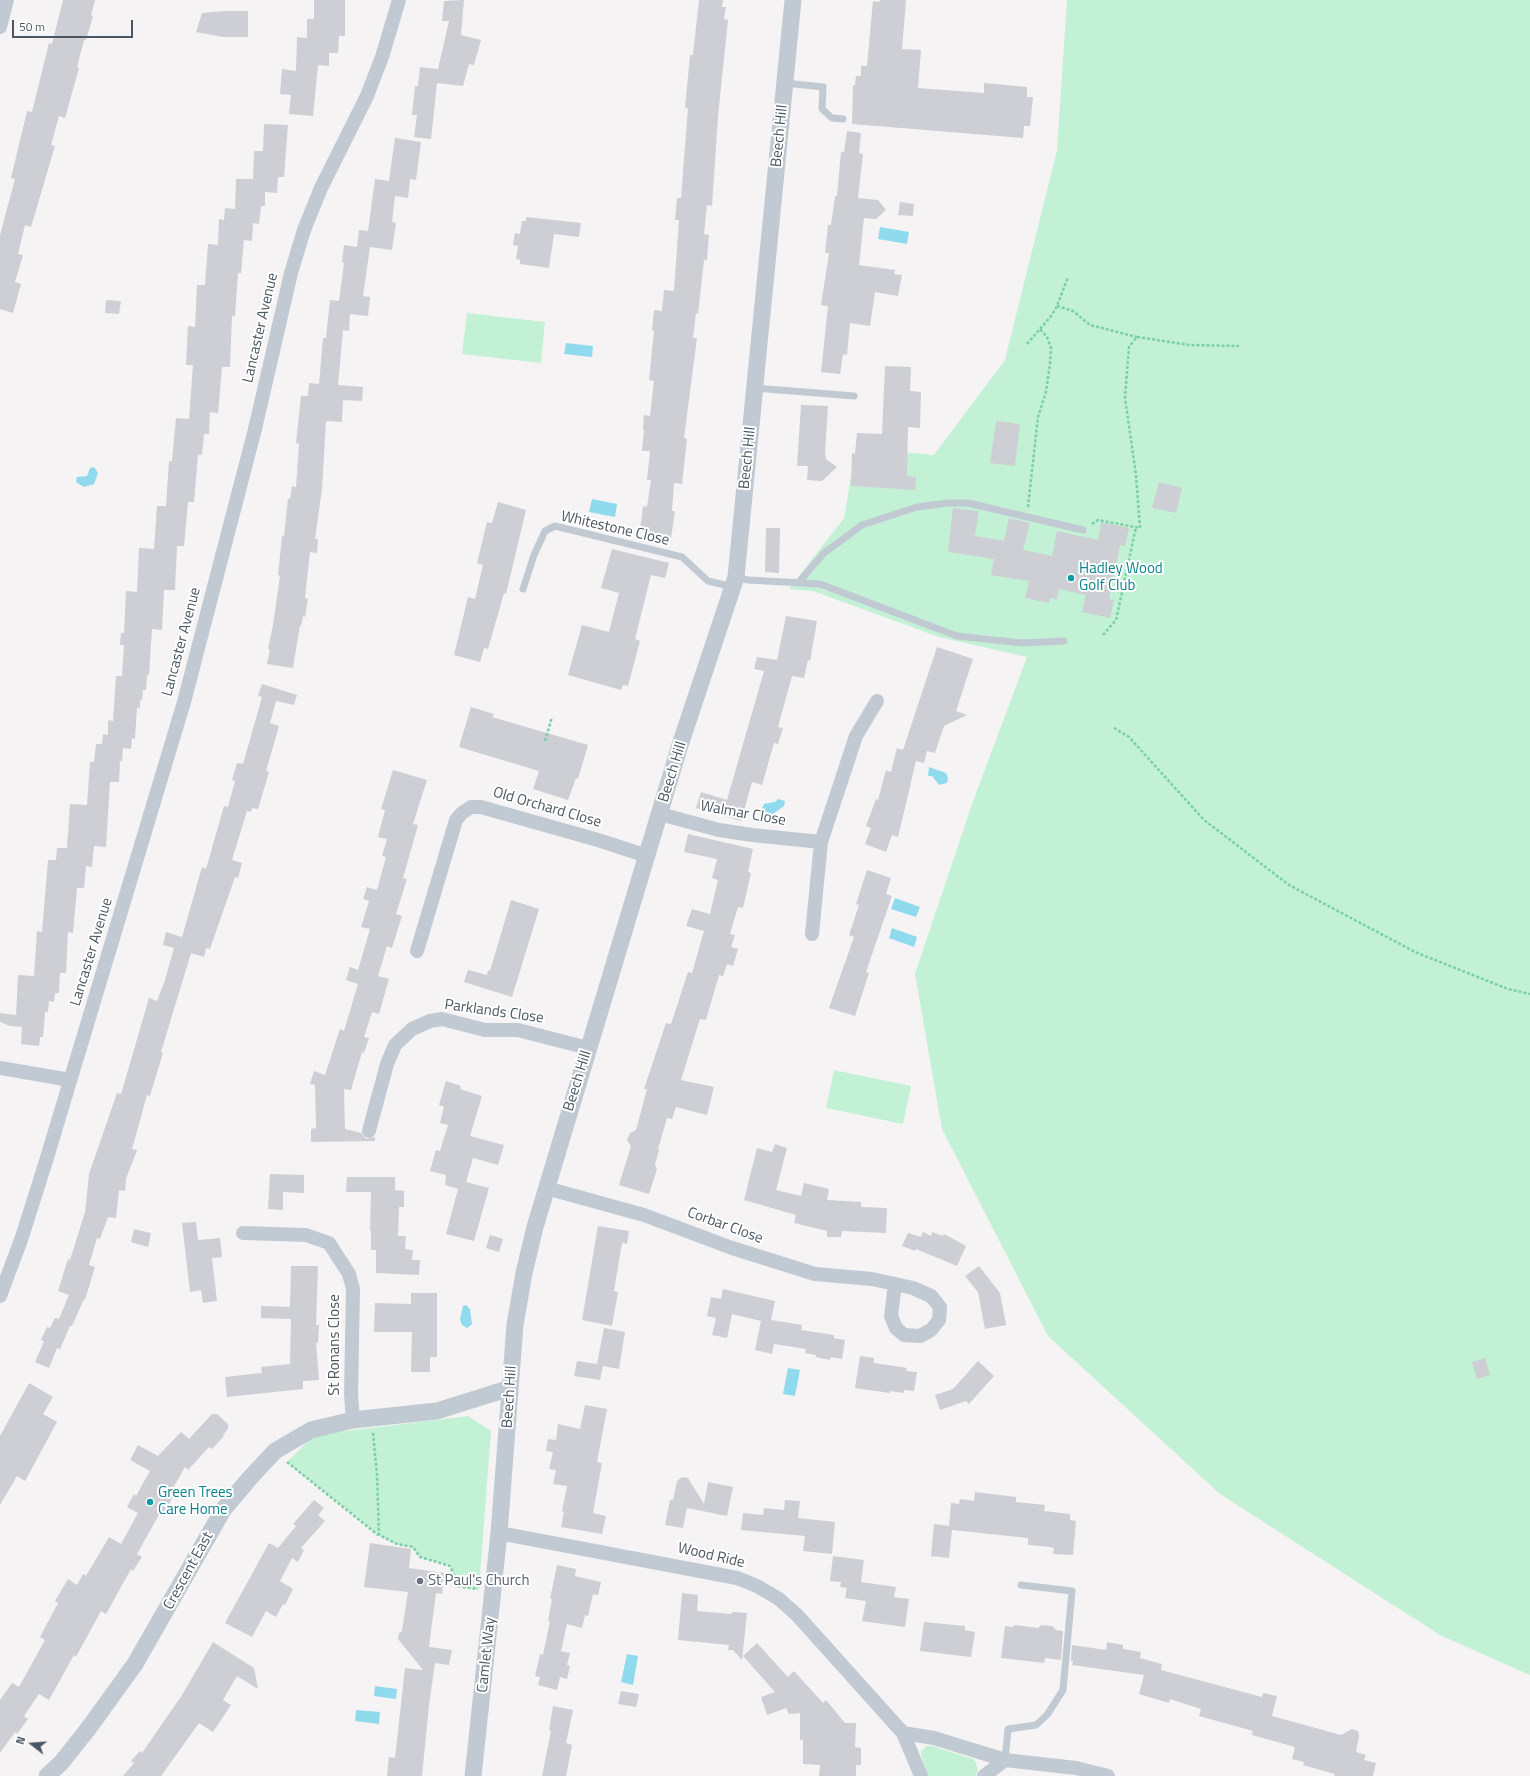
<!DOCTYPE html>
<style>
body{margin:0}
#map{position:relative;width:1530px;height:1776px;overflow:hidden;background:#f5f3f3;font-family:"Titillium Web",sans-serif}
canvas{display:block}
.north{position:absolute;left:12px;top:1724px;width:40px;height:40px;-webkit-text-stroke:3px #fff;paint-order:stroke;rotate:287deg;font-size:11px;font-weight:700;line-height:16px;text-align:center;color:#4a5661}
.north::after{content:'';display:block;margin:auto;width:14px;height:18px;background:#4a5661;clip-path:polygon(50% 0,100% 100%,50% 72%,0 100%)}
.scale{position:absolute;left:12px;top:20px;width:121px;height:18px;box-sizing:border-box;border:2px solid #4a5661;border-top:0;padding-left:5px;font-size:12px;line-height:14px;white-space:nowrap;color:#4a5661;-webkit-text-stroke:3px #fff;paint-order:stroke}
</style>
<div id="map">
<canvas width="1530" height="1776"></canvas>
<div class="north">N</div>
<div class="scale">50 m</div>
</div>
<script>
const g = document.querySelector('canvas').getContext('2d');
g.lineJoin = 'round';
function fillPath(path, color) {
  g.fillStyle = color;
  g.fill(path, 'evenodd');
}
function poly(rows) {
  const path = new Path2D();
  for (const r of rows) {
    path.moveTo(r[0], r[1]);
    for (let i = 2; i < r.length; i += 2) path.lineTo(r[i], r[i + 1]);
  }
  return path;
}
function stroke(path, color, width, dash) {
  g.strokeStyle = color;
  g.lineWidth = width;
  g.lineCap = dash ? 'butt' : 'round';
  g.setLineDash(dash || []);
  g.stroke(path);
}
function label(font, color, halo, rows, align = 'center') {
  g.font = font + ' "Titillium Web",sans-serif';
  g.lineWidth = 4;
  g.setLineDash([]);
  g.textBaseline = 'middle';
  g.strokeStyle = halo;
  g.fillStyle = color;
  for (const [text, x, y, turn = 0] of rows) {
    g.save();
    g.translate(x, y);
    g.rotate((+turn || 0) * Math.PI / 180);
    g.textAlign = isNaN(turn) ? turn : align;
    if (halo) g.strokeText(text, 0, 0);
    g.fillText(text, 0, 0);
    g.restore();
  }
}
const green = poly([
 [1067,0,1530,0,1530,1675,1440,1635,1220,1494,1048,1336,942,1129,915,974,972,804,1027,657,939,637,813,591,789,589,844,518,856,448,934,455,1005,360,1057,150],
 [467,313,545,322,541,363,462,354],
 [834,1070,911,1086,903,1124,826,1108],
 [468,1416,491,1431,479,1589,456,1586,455,1577,450,1566,420,1557,412,1547,397,1544,379,1535,287,1462,314,1435],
 [927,1746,932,1746,973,1759,976,1762,978,1771,975,1776,928,1776,921,1755,921,1751]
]);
const water = poly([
 [880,227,909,232,907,244,878,239],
 [566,343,593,346,592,357,564,354],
 [94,467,98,473,94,484,84,487,76,482,77,477,87,476,90,468],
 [592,499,617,504,615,517,589,512],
 [929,767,946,773,948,778,947,783,939,785,932,776,928,776],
 [778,799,785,801,784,806,773,814,764,813,762,808,764,804,775,802],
 [895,898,920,907,916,917,891,909],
 [892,928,917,937,914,947,889,938],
 [466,1305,470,1309,472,1324,467,1328,462,1325,460,1319,463,1306],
 [788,1368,800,1370,795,1396,783,1394],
 [627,1654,638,1656,633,1685,621,1682],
 [375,1686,397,1689,396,1699,374,1696],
 [356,1710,380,1712,379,1724,355,1721]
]);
const building = poly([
 [63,0,95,0,91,15,93,16,86,40,84,40,77,67,79,68,65,118,59,116,51,145,55,146,31,227,25,225,18,254,23,255,15,282,21,284,13,313,0,309,0,235,15,179,11,178,27,111,32,112,49,43,52,44],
 [314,0,345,0,345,36,339,36,338,53,329,53,329,66,318,65,313,116,289,114,291,95,280,94,282,69,296,71,297,37,307,38,307,19,314,19],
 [464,0,461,35,481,40,474,65,469,64,463,86,437,83,431,139,414,137,417,115,412,115,415,86,418,86,420,67,438,69,449,21,442,21,444,1],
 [699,0,723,0,722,7,726,7,724,19,728,20,718,116,712,206,707,205,704,234,709,235,707,260,704,260,698,314,696,313,693,338,697,338,684,438,687,439,682,484,674,483,672,511,675,511,671,538,640,531,643,506,647,507,651,480,647,480,650,451,642,451,644,430,643,430,644,415,650,416,654,381,649,380,654,331,652,330,654,310,662,311,664,290,674,291,679,220,675,220,677,198,681,198,688,108,685,108,690,55,693,55],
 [880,0,906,0,902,49,921,50,918,88,984,93,984,83,1027,87,1027,97,1033,97,1030,126,1024,126,1023,138,852,124,853,85,855,85,856,76,861,76,861,66,867,66,873,1,879,2],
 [225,11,248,11,248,37,223,37,196,32,202,13],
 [264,124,288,125,284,177,278,177,277,193,265,192,265,206,261,206,259,224,253,223,252,241,244,240,241,273,238,273,235,316,232,316,230,367,222,367,218,413,210,412,209,434,204,434,202,455,198,455,194,502,188,502,184,546,177,546,175,590,164,590,162,630,152,629,149,675,147,675,146,690,143,690,142,701,140,700,140,708,137,708,135,739,132,738,131,749,123,748,122,761,120,761,119,782,110,782,106,847,94,846,92,867,86,866,84,888,77,888,73,933,68,932,66,973,60,973,59,993,55,993,54,1002,49,1001,48,1012,45,1012,43,1037,40,1037,39,1046,21,1044,22,1027,10,1026,0,1022,0,1013,16,1015,18,975,34,976,37,931,42,932,48,860,56,860,57,848,67,848,70,804,87,805,90,762,94,762,96,744,102,744,103,734,108,735,108,720,113,721,116,676,122,676,124,645,120,645,121,633,124,633,126,591,137,592,139,548,154,549,157,506,166,506,169,461,172,461,176,418,189,419,193,365,186,365,188,326,195,327,197,285,205,285,208,244,218,245,219,219,224,220,225,208,235,209,236,179,253,179,254,151,263,151],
 [847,131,861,133,859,153,863,154,858,198,878,200,886,210,876,219,864,218,859,265,895,270,894,274,902,275,898,296,875,292,870,326,850,323,847,355,843,354,840,374,821,372,828,306,821,305,829,253,825,253,828,225,831,225,835,196,837,196,841,152,844,152],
 [395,138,421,142,416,180,410,179,408,198,395,196,392,222,396,223,392,250,370,247,363,296,370,297,368,316,350,314,349,331,343,330,338,385,363,387,362,401,343,400,342,422,326,421,322,489,315,539,318,539,317,553,310,552,305,598,308,599,305,617,303,616,301,626,300,625,293,668,267,664,270,649,268,649,273,625,280,576,278,575,282,536,284,536,288,499,290,499,292,486,296,487,299,444,296,443,301,396,308,396,309,383,319,384,323,338,326,338,330,300,339,301,344,263,342,262,344,245,357,247,359,230,368,231,375,179,389,181],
 [900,202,914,204,913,216,898,215],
 [526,217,581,223,579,237,554,234,549,268,520,264,520,260,516,259,518,246,513,245,515,233,520,234,522,221,526,221],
 [106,300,121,301,119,314,105,313],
 [885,366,911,367,910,391,921,392,920,428,908,427,907,476,916,477,915,490,851,486,852,453,855,454,857,433,882,434],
 [801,405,828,406,825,453,826,459,837,467,822,481,807,480,808,466,797,466],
 [996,421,1020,424,1015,466,990,463],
 [1159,482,1182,488,1176,513,1152,508],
 [498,502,526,510,506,594,504,593,488,649,484,648,480,662,454,655,468,597,475,599,483,565,477,563,487,522,492,523],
 [953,508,979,511,975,536,1004,541,1009,518,1030,523,1023,550,1052,556,1057,531,1098,540,1101,522,1129,528,1125,546,1120,545,1109,599,1114,600,1110,618,1082,612,1086,595,1059,589,1057,599,1050,598,1049,603,1025,598,1029,581,991,575,994,559,948,552],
 [766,528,780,528,779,573,765,572],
 [612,549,669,563,665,578,651,575,635,639,640,641,628,686,623,685,621,690,568,675,582,625,609,632,619,593,601,588],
 [786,616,817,621,810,661,808,660,804,678,792,676,778,727,783,728,778,744,774,743,762,785,752,782,741,821,696,808,701,792,727,800,764,671,754,669,757,657,777,660],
 [937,647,973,659,956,711,967,715,944,726,935,753,927,751,924,763,916,761,898,837,892,835,886,852,865,844,871,828,866,826,876,799,878,800,886,770,891,772,897,748,903,750],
 [262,684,297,695,294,705,276,701,270,723,279,726,266,771,269,772,258,809,252,808,251,812,247,811,232,860,242,863,238,878,235,877,210,949,206,948,204,957,191,953,161,1052,163,1053,150,1096,147,1095,132,1149,137,1150,126,1179,125,1191,119,1190,116,1218,108,1217,100,1239,97,1238,89,1265,95,1267,85,1300,84,1299,72,1326,70,1326,60,1349,57,1348,49,1368,35,1362,44,1341,41,1340,47,1327,50,1328,55,1318,59,1319,69,1295,58,1291,68,1259,70,1260,85,1212,89,1174,117,1093,121,1094,149,998,157,1001,165,980,174,948,163,945,166,932,182,937,202,867,206,869,224,806,228,807,235,781,232,780,237,763,243,764,262,697,258,696],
 [471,707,494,714,492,717,588,745,578,779,576,778,568,800,533,789,539,771,459,747],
 [393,770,427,780,413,824,418,825,403,878,407,879,396,914,402,916,392,948,387,946,378,976,389,979,379,1014,372,1012,364,1037,369,1038,364,1053,362,1052,351,1090,344,1089,345,1129,361,1133,366,1139,375,1137,375,1141,311,1142,311,1129,316,1128,315,1085,310,1084,314,1071,325,1075,340,1029,344,1031,358,984,346,980,350,967,358,970,370,929,361,927,369,901,363,899,367,887,377,890,386,857,382,856,387,839,378,837,385,810,381,809],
 [688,834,753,849,748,872,751,873,743,908,738,907,730,934,735,935,731,947,738,949,733,966,727,964,723,976,719,975,706,1020,700,1019,681,1080,714,1087,707,1115,676,1107,672,1119,667,1118,658,1149,659,1150,655,1165,657,1169,649,1194,619,1185,631,1146,627,1140,630,1133,636,1130,647,1089,644,1089,666,1023,671,1024,688,972,692,973,704,931,686,926,692,909,710,914,718,880,712,878,717,859,684,852],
 [867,870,891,878,886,894,892,896,866,972,869,973,855,1016,829,1008,854,937,849,935,859,905,856,904],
 [511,900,539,909,512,997,464,982,468,970,487,975,488,970,490,971],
 [446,1081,461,1086,460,1089,482,1096,470,1136,504,1145,498,1165,473,1158,466,1182,489,1188,474,1241,446,1234,458,1189,445,1185,446,1175,430,1171,436,1150,440,1151,448,1125,440,1123,444,1107,439,1105],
 [775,1144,787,1148,776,1190,801,1196,804,1183,829,1189,827,1200,861,1202,861,1207,887,1208,886,1233,842,1231,841,1237,827,1237,827,1231,794,1223,796,1215,744,1200,757,1148,772,1152],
 [270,1174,304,1175,304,1193,283,1192,283,1210,268,1209],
 [347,1177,395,1177,395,1190,404,1191,404,1207,399,1207,398,1236,406,1236,405,1249,413,1250,412,1260,420,1260,419,1275,376,1273,376,1250,371,1250,371,1231,370,1230,371,1192,346,1192],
 [196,1222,198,1240,220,1238,222,1257,212,1258,217,1301,203,1303,201,1290,190,1292,182,1223],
 [598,1226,629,1231,627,1244,622,1243,614,1291,618,1292,612,1326,582,1320],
 [134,1229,151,1233,148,1247,131,1242],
 [923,1232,931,1236,932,1232,943,1236,944,1234,966,1246,957,1266,916,1249,915,1251,902,1246,908,1233,921,1237],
 [490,1235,503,1239,499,1252,486,1248],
 [291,1266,318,1266,316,1325,319,1325,318,1343,316,1343,319,1380,303,1381,303,1389,227,1397,225,1377,262,1373,261,1367,290,1364,291,1319,261,1318,261,1306,290,1307],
 [979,1266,1000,1293,1006,1325,985,1329,978,1292,965,1276],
 [723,1289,775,1301,771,1320,802,1325,801,1330,834,1335,834,1338,845,1340,842,1359,831,1357,830,1360,816,1357,816,1355,805,1353,806,1349,774,1344,772,1354,755,1350,761,1321,732,1314,727,1338,712,1335,716,1318,707,1316,711,1297,721,1299],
 [411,1293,437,1293,437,1357,430,1357,430,1372,411,1372,412,1332,374,1332,375,1303,411,1304],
 [604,1328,625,1332,619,1369,603,1366,600,1380,574,1376,577,1361,597,1364],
 [860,1356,874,1358,874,1363,907,1368,906,1371,917,1372,914,1391,904,1390,904,1393,890,1391,890,1393,855,1388],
 [1485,1358,1490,1375,1477,1379,1472,1362],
 [978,1361,994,1376,969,1404,966,1401,940,1410,935,1395,953,1389],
 [29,1383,53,1397,43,1414,57,1422,25,1481,17,1476,0,1505,0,1436],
 [585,1405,607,1409,597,1462,602,1463,593,1513,606,1516,602,1534,561,1527,564,1512,562,1511,567,1486,553,1484,556,1470,549,1469,553,1452,546,1451,548,1439,556,1440,558,1424,580,1429],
 [212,1414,217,1414,228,1424,228,1429,223,1435,224,1436,212,1449,209,1447,188,1470,185,1467,169,1495,173,1497,164,1513,161,1511,137,1554,142,1557,133,1571,131,1569,106,1614,101,1611,76,1657,74,1655,49,1700,39,1694,24,1716,28,1719,17,1734,15,1732,0,1753,0,1700,12,1683,19,1687,45,1640,40,1637,58,1603,55,1601,68,1579,77,1585,83,1574,86,1576,109,1537,121,1544,138,1513,127,1507,134,1494,136,1496,150,1471,130,1460,138,1445,158,1456,181,1432,189,1439],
 [682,1477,688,1478,704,1504,708,1482,733,1487,727,1516,687,1508,683,1528,665,1525,670,1500,673,1500,677,1481],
 [975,1492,1016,1497,1016,1502,1045,1505,1044,1511,1070,1514,1070,1520,1076,1521,1073,1555,1053,1554,1054,1548,1050,1547,1028,1545,1028,1538,952,1530,949,1558,931,1556,934,1524,949,1526,951,1503,959,1504,960,1499,974,1501],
 [314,1500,324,1508,318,1515,325,1521,301,1548,304,1550,298,1562,292,1558,280,1581,293,1589,285,1605,283,1604,276,1617,266,1611,252,1637,225,1623,269,1543,278,1548,296,1526,293,1524],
 [785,1500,800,1501,798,1518,835,1522,832,1554,803,1551,805,1536,741,1530,743,1513,763,1515,764,1508,784,1510],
 [370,1543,411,1549,409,1568,444,1573,442,1594,436,1593,429,1647,452,1650,449,1665,435,1663,429,1705,422,1776,387,1776,389,1757,395,1758,405,1668,423,1670,398,1639,399,1633,402,1631,408,1592,364,1587],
 [833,1556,864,1560,861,1582,896,1587,894,1597,909,1599,905,1627,862,1621,866,1601,845,1598,847,1588,840,1587,841,1582,830,1581],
 [557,1565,576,1569,575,1576,601,1582,598,1595,593,1594,588,1616,585,1615,582,1628,567,1624,561,1651,570,1653,567,1665,570,1666,567,1679,560,1677,557,1690,538,1685,540,1677,535,1676,540,1654,543,1655,550,1621,548,1621,552,1599,550,1599],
 [682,1593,698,1595,697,1611,732,1614,732,1612,747,1613,742,1660,733,1650,728,1650,729,1645,678,1640],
 [924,1622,965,1626,965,1630,975,1632,971,1657,920,1651],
 [1015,1625,1038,1628,1041,1625,1052,1626,1056,1630,1063,1631,1061,1660,1045,1658,1044,1663,1001,1658,1005,1626,1013,1627],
 [213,1642,254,1668,258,1689,237,1676,223,1700,231,1705,213,1732,199,1723,161,1776,123,1776,134,1763,131,1761,140,1751,142,1753,182,1695],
 [1107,1642,1123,1645,1123,1649,1141,1652,1140,1658,1162,1664,1161,1670,1262,1697,1263,1693,1277,1696,1272,1716,1341,1735,1352,1729,1358,1731,1359,1736,1356,1752,1366,1755,1364,1760,1376,1763,1373,1776,1334,1776,1335,1774,1303,1765,1304,1762,1292,1759,1295,1747,1252,1735,1253,1731,1199,1716,1201,1709,1170,1699,1169,1703,1139,1694,1144,1675,1072,1665,1073,1661,1071,1661,1072,1645,1106,1650],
 [757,1643,788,1677,794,1671,823,1703,826,1700,845,1723,856,1723,855,1747,861,1748,861,1765,856,1765,856,1776,819,1776,820,1765,803,1764,803,1740,800,1740,800,1713,789,1714,786,1708,767,1715,761,1697,775,1692,743,1656],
 [621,1691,639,1694,636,1707,618,1704],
 [553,1706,573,1710,566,1743,572,1745,566,1776,542,1776,551,1731,549,1730]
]);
const path = poly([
 [1057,306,1073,311,1090,325,1137,337],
 [1027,344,1052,315,1057,306,1068,277],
 [1028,507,1038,417,1046,392,1050,363,1051,348,1047,337,1040,329],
 [1092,524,1098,520,1140,528,1136,475,1125,398,1129,347,1137,337,1190,345,1239,346],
 [1103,635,1116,620,1136,527],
 [1114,728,1129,737,1204,820,1289,885,1415,952,1508,989,1530,994],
 [545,741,552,717],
 [373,1433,377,1475,379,1535,397,1544,413,1547,420,1557,450,1566,455,1577,456,1586,478,1589],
 [287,1462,378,1535]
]);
const service = poly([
 [785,83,823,87,822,109,832,118,843,119],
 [755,388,854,396],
 [736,577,748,580,820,584,957,636,1022,643,1064,641],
 [799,582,824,553,862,525,917,507,948,503,968,503,1083,530],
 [523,589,534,555,545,531,555,526,682,557,708,581,733,587],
 [1005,1760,1008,1729,1036,1725,1047,1715,1063,1690,1072,1591,1021,1585]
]);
const minor = poly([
 [0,27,7,0],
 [660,814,719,830,752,835,821,842,856,736,877,701],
 [812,934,821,842],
 [417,951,456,820,462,813,471,807,481,807,598,840,647,856],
 [0,1068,70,1080],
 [369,1131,387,1064,395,1045,412,1029,430,1021,442,1019,485,1030,518,1030,588,1048],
 [546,1188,644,1215,732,1248,815,1274,872,1279,895,1284,913,1288,931,1296,940,1307,939,1320,931,1330,920,1336,904,1335,896,1328,891,1316,895,1284],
 [243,1233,306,1235,329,1243,340,1260,349,1274,353,1289,351,1395,353,1420],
 [0,1296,21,1240,46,1161,184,702,255,429,291,273,304,230,321,188,367,96,382,57,399,0],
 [499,1533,737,1578,757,1586,779,1599,797,1615,903,1733,921,1776],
 [903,1733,934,1738,1005,1760,1076,1768,1108,1776],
 [984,1776,1005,1760]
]);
const tertiary = poly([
 [47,1776,61,1763,88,1729,135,1664,223,1510,249,1479,275,1451,311,1430,353,1420,437,1411,510,1388],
 [473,1776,499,1533,515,1325,524,1273,535,1227,680,745,736,577,793,0]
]);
const markers = [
 [1071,578,4,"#0f9aa8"],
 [150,1502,4,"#0f9aa8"],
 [420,1581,4,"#6b7280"]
];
const streetNames = [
 ["Beech Hill",780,136,-84],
 ["Lancaster Avenue",261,328,-77],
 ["Beech Hill",748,458,-84],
 ["Whitestone Close",615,529,13],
 ["Lancaster Avenue",182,642,-75],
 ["Beech Hill",673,772,-73],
 ["Old Orchard Close",547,808,16],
 ["Walmar Close",743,814,10],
 ["Lancaster Avenue",92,952,-73],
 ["Parklands Close",494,1012,8],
 ["Beech Hill",578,1081,-73],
 ["Corbar Close",725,1226,20],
 ["St Ronans Close",335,1345,-90],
 ["Beech Hill",510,1397,-86],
 ["Wood Ride",711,1556,13],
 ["Crescent East",189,1571,-61],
 ["Camlet Way",487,1655,-84]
];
const cultureNames = [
 ["Hadley Wood",1079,569],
 ["Golf Club",1079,586],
 ["Green Trees",158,1493],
 ["Care Home",158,1510]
];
const worshipNames = [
 ["St Paul's Church",428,1581]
];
fillPath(green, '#c3f1d5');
fillPath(water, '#90daee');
fillPath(building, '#cdcfd5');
stroke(path, '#7ad0a6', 2.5, [3, 2]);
stroke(service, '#c1cad2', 7);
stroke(minor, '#c1cad2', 14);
stroke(tertiary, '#c1cad2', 17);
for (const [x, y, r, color] of markers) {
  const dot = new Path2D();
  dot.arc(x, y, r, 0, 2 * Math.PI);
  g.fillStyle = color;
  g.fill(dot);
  stroke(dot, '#fff', 1.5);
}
label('15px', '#4a5661', '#fff', streetNames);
label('15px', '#0d838f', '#fff', cultureNames, 'left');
label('15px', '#5b616d', '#fff', worshipNames, 'left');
</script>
